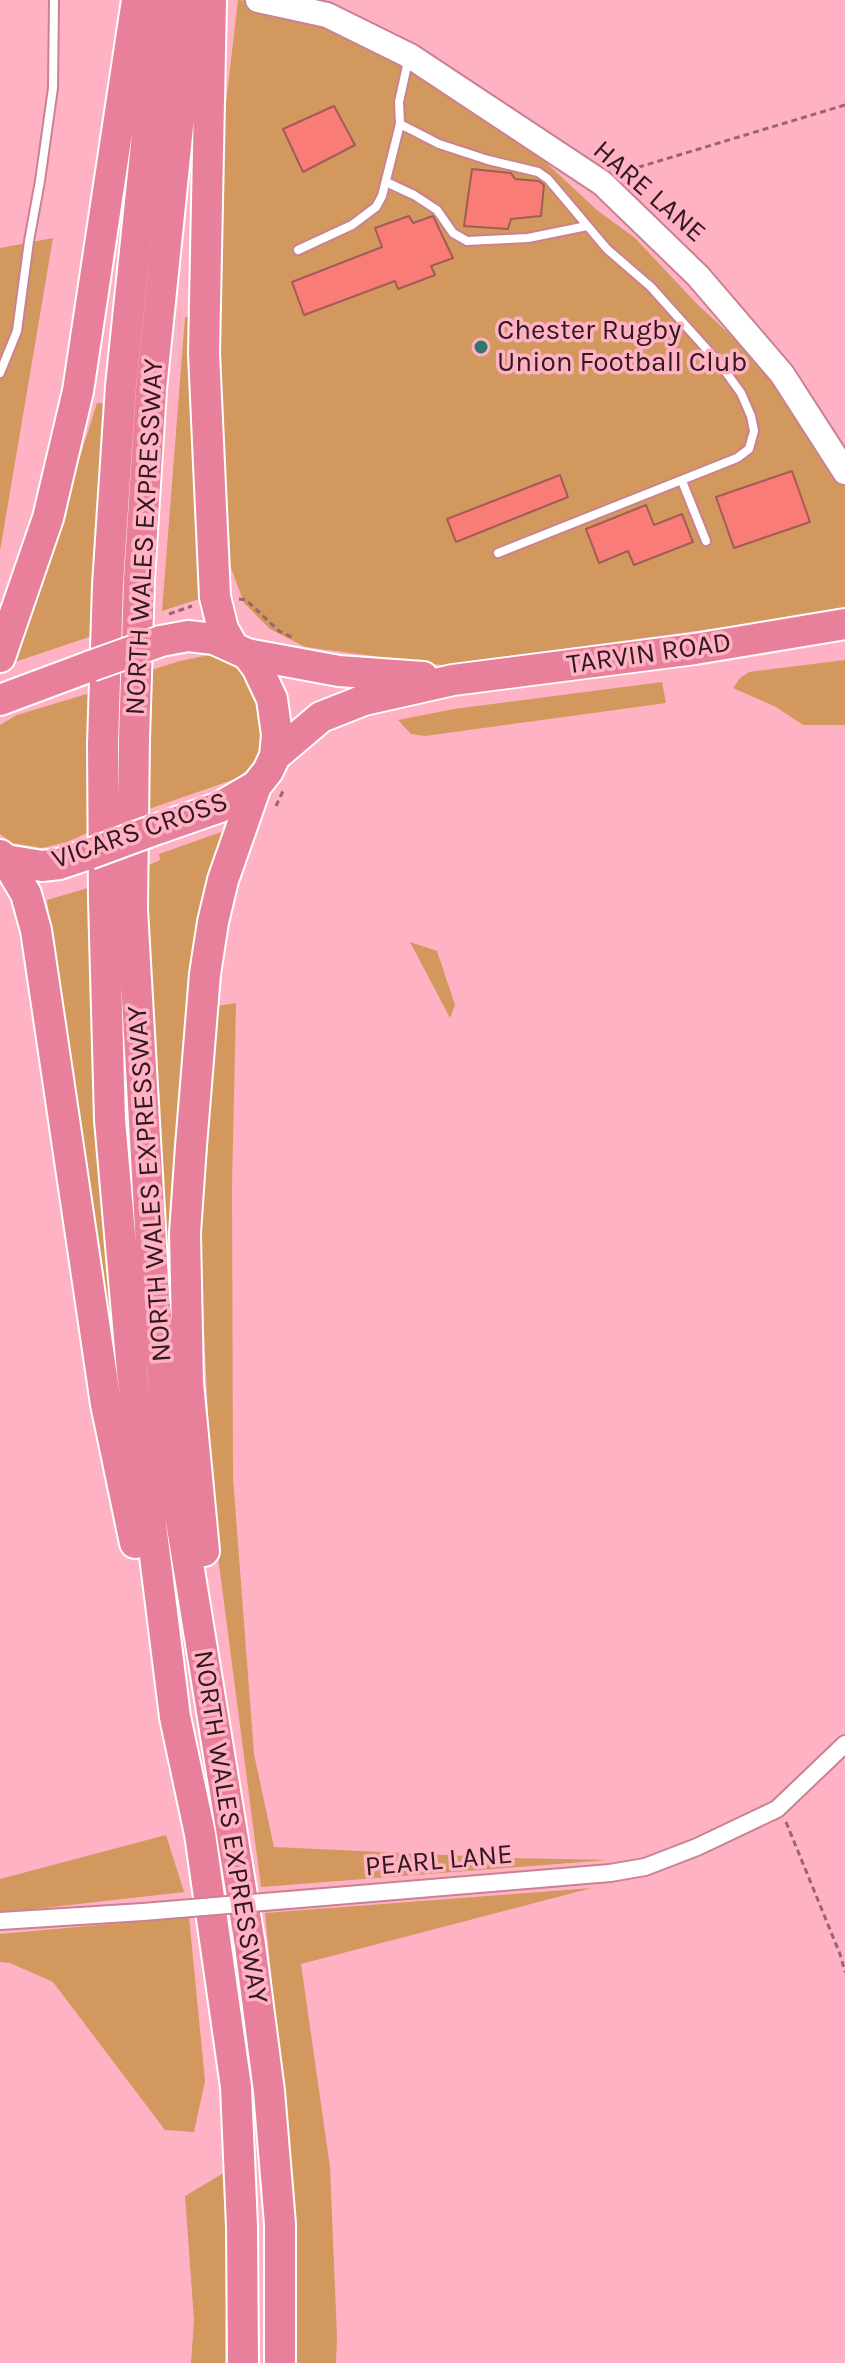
<!DOCTYPE html>
<style>
body{margin:0}
canvas{display:block;background:#ffb2c3}
</style>
<canvas width="845" height="2363"></canvas>
<script>
const g = document.querySelector('canvas').getContext('2d');
g.lineJoin = 'round';
function fillPath(path, color) {
  g.fillStyle = color;
  g.fill(path, 'evenodd');
}
function poly(rows) {
  const path = new Path2D();
  for (const r of rows) {
    path.moveTo(r[0], r[1]);
    for (let i = 2; i < r.length; i += 2) path.lineTo(r[i], r[i + 1]);
  }
  return path;
}
function stroke(path, color, width, dash) {
  g.strokeStyle = color;
  g.lineWidth = width;
  g.lineCap = dash ? 'butt' : 'round';
  g.setLineDash(dash || []);
  g.stroke(path);
}
function label(font, color, halo, rows, align = 'center') {
  g.font = font + ' Karla,sans-serif';
  g.lineWidth = 7;
  g.setLineDash([]);
  g.textBaseline = 'middle';
  g.strokeStyle = halo;
  g.fillStyle = color;
  for (const [text, x, y, turn = 0] of rows) {
    g.save();
    g.translate(x, y);
    g.rotate((+turn || 0) * Math.PI / 180);
    g.textAlign = isNaN(turn) ? turn : align;
    if (halo) g.strokeText(text, 0, 0);
    g.fillText(text, 0, 0);
    g.restore();
  }
}
const green = poly([
 [238,0,281,3,486,107,597,210,635,238,698,305,776,377,845,485,845,611,442,665,305,647,270,629,244,603,231,568,217,317,219,163],
 [53,238,0,551,0,248],
 [185,317,190,317,191,441,202,598,162,611],
 [97,403,107,404,92,636,15,662],
 [209,655,236,665,245,672,263,714,262,742,257,756,250,768,238,778,149,809,148,671,180,661],
 [845,660,845,725,803,725,776,707,733,688,740,678,749,672],
 [662,682,666,703,425,736,411,734,398,720,454,709],
 [90,693,87,833,67,842,42,848,12,843,0,834,0,725,17,715],
 [230,829,177,1409,153,1082,147,866,160,860,159,854],
 [88,888,95,1087,124,1396,114,1397,47,900],
 [410,942,437,951,455,1005,450,1018],
 [236,1003,232,1186,233,1478,254,1754,274,1847,511,1858,609,1860,261,1887,213,1518,200,1247,208,1096,217,1006],
 [166,1835,184,1892,0,1913,0,1879],
 [592,1888,301,1964,330,2167,337,2337,336,2363,291,2363,293,2194,265,1913],
 [189,1917,205,2081,194,2132,165,2130,53,1982,10,1963,0,1962,0,1934],
 [227,2171,225,2363,191,2363,194,2320,185,2196]
]);
const building = poly([
 [334,106,355,145,303,172,283,129,334,106],
 [472,169,511,173,515,179,539,181,544,185,541,216,511,219,508,229,464,226,472,169],
 [409,216,413,223,433,216,453,258,431,266,435,275,398,289,395,281,304,315,292,282,382,247,375,228,409,216],
 [792,471,810,522,734,548,716,497,792,471],
 [560,475,568,497,456,542,447,519,560,475],
 [646,505,654,525,682,514,693,542,634,565,628,551,599,563,586,529,646,505]
]);
const path = poly([
 [619,173,845,105],
 [239,599,246,600,279,631,294,638],
 [169,614,192,606],
 [276,806,283,791],
 [786,1822,840,1954,845,1972]
]);
const lane = poly([
 [400,124,439,144,488,160,538,172,548,179,607,249,651,287,720,364,741,393,751,416,754,431,749,449,737,458,498,553],
 [386,182,414,195,437,210,453,233,467,241,528,238,587,226],
 [298,250,352,225,376,207,382,196,400,124,399,102,408,61],
 [0,373,17,331,29,241,40,181,53,88,54,0],
 [682,481,706,541]
]);
const street = poly([
 [312,1898,610,1873,645,1867,697,1847,777,1809,845,1744],
 [0,1921,143,1912]
]);
const secondary = poly([
 [258,0,327,15,410,56,602,183,698,276,782,374,845,472]
]);
const highway = poly([
 [161,0,121,386,108,585,103,744,104,900,110,1120,132,1371,175,1717,200,1834,236,2087,242,2227,243,2363],
 [191,0,151,389,139,579,134,739,132,909,154,1299,177,1496,250,1945,269,2091,280,2224,280,2363],
 [211,0,204,353,215,597,223,629,232,645],
 [247,654,339,671,423,677],
 [0,657,48,518,78,391,137,0],
 [0,700,91,666],
 [275,756,321,717,364,700,453,680,695,649,845,624],
 [157,829,220,807,256,786,268,771,275,756,277,735,272,699,257,667,247,654,214,639,188,636,161,641],
 [0,855,6,860,42,866,59,864,89,854],
 [6,860,26,894,36,930,106,1404,135,1543],
 [204,1551,188,1383,185,1233,191,1146,205,974,213,922,223,880,256,786]
]);
const streetBridge = poly([
 [143,1912,312,1898]
]);
const highwayBridge = poly([
 [91,666,161,641],
 [89,854,157,829]
]);
const markers = [
 [481,347,8,"#2f766e"]
];
const streetNames = [
 ["HARE LANE",649,192,41],
 ["NORTH WALES EXPRESSWAY",145,537,-87],
 ["TARVIN ROAD",649,654,-8],
 ["VICARS CROSS",140,831,-19],
 ["NORTH WALES EXPRESSWAY",150,1184,-94],
 ["NORTH WALES EXPRESSWAY",230,1827,81],
 ["PEARL LANE",439,1861,-5]
];
const poiNames = [
 ["Chester Rugby",497,331],
 ["Union Football Club",497,363]
];
fillPath(green, '#d3985e');
fillPath(building, '#fa7c76');
stroke(building, '#a15c57', 2);
stroke(lane, '#ca8192', 12);
stroke(street, '#ca8192', 20);
stroke(secondary, '#ca8192', 28);
stroke(highway, '#fff', 34);
stroke(path, '#9a6571', 3, [6, 4]);
stroke(lane, '#fff', 8);
stroke(street, '#fff', 16);
stroke(secondary, '#fff', 24);
stroke(highway, '#e9809b', 30);
stroke(streetBridge, '#ca8192', 20, []);
stroke(highwayBridge, '#fff', 34, []);
stroke(streetBridge, '#fff', 16);
stroke(highwayBridge, '#e9809b', 30);
for (const [x, y, r, color] of markers) {
  const dot = new Path2D();
  dot.arc(x, y, r, 0, 2 * Math.PI);
  g.fillStyle = color;
  g.fill(dot);
  stroke(dot, '#ffb2c3', 3);
}
label('28px', '#34181f', '#ffb2c3', streetNames);
label('28px', '#34181f', '#ffb2c3', poiNames, 'left');
</script>
